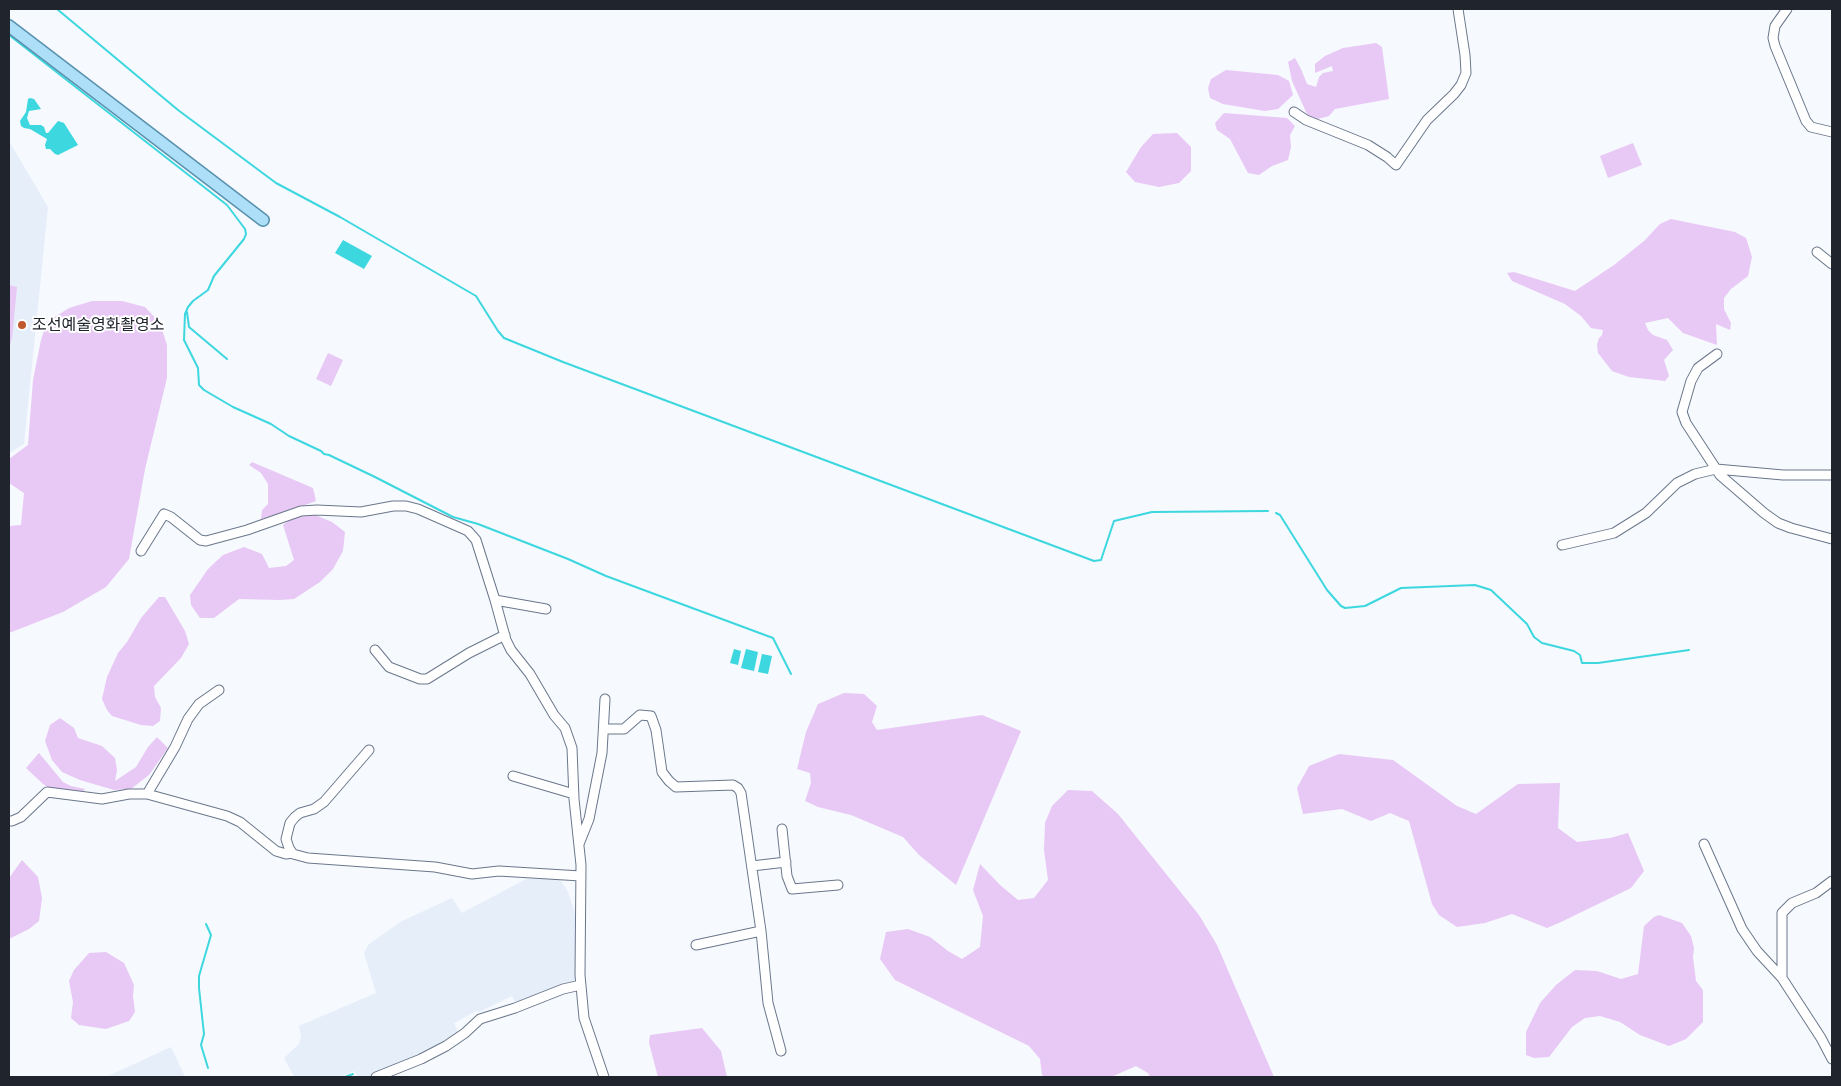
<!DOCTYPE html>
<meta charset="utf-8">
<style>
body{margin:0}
#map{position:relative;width:1841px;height:1086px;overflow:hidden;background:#f6f9fe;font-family:"Zilla Slab",serif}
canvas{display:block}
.frame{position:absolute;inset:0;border:10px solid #20252d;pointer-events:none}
</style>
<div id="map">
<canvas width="1841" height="1086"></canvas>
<div class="frame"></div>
</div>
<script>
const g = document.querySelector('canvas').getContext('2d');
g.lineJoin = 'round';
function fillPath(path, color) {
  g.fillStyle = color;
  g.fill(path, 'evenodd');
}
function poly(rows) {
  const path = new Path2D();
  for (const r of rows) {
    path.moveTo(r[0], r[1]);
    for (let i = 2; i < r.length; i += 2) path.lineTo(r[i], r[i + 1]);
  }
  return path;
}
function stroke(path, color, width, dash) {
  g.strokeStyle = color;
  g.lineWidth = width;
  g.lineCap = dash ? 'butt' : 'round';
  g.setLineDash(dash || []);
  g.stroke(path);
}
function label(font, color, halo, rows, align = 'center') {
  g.font = font + ' "Zilla Slab","Noto Sans KR",serif';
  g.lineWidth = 4;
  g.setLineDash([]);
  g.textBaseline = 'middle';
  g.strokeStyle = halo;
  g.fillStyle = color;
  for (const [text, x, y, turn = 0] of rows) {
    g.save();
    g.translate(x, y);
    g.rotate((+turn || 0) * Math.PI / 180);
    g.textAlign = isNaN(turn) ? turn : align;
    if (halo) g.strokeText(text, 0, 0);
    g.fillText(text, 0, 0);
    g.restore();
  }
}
const built = poly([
 [9,141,48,207,24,444,9,453],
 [526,879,560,879,568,892,576,916,577,973,574,984,515,1002,512,996,479,1012,476,1011,454,1023,459,1034,432,1047,430,1051,369,1077,358,1077,354,1071,340,1077,292,1077,294,1076,284,1058,299,1044,301,1036,299,1026,376,993,364,953,369,944,402,921,452,898,462,913],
 [171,1047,185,1077,106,1077]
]);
const green = poly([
 [1376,43,1382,47,1389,99,1335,109,1329,116,1314,120,1307,114,1292,81,1288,62,1295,58,1301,69,1307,84,1316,87,1319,77,1323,73,1333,71,1332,66,1315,73,1315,64,1325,56,1343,48],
 [1226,70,1278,75,1289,81,1293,95,1278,109,1265,111,1223,104,1210,98,1208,88,1211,79],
 [1224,113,1287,118,1295,126,1290,135,1291,147,1288,160,1272,166,1259,175,1248,173,1230,139,1217,130,1215,123],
 [1177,133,1191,147,1191,171,1179,183,1159,187,1135,182,1126,172,1141,147,1153,134],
 [1633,143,1642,165,1608,178,1600,156],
 [1671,219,1735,232,1746,238,1752,257,1748,276,1731,289,1724,298,1724,309,1731,323,1730,330,1716,324,1717,345,1683,333,1668,318,1645,323,1648,330,1653,335,1667,340,1673,350,1664,360,1669,376,1665,381,1629,377,1612,371,1598,353,1597,345,1599,338,1602,335,1603,330,1591,328,1581,316,1565,304,1512,281,1507,273,1514,272,1575,291,1614,265,1644,241,1660,224],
 [9,285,17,287,12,338,9,348],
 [92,301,122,301,145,307,160,323,167,345,167,378,145,469,129,559,106,587,63,612,9,633,9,526,21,525,24,493,9,483,9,459,28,445,33,380,41,340,47,322,69,308],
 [328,353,343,360,331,386,316,379],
 [252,462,313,488,316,501,273,517,261,519,262,510,268,504,268,484,261,473,249,465],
 [308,512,332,522,345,532,343,551,333,569,320,582,294,599,279,600,239,599,214,618,200,618,191,605,190,595,208,569,223,555,244,547,262,554,269,568,286,566,294,560,283,525,296,515],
 [159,597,165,597,185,631,189,644,181,658,154,686,155,697,161,708,160,721,153,726,141,725,112,716,107,710,102,699,107,677,118,653,127,642,141,618],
 [844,693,864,694,877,706,872,722,877,730,982,715,1021,731,956,885,919,855,903,837,851,815,818,807,805,801,811,783,810,773,797,769,806,732,818,704],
 [60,718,74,728,78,738,102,746,115,758,117,770,115,781,136,767,148,747,157,737,168,748,149,775,131,789,114,790,80,780,62,772,52,760,45,741,50,725],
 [39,753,63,782,71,786,85,789,82,794,52,790,43,784,26,768],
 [1339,754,1393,760,1457,806,1476,814,1518,784,1560,783,1558,828,1577,842,1610,838,1628,833,1644,871,1631,888,1561,922,1547,928,1512,914,1485,923,1457,927,1439,915,1432,904,1409,821,1390,813,1371,821,1342,809,1303,814,1297,788,1309,766],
 [1068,790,1092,791,1118,814,1199,915,1217,945,1274,1077,1150,1077,1148,1073,1136,1066,1111,1077,1045,1077,1042,1075,1040,1059,1029,1046,895,980,880,959,886,932,908,929,930,937,948,951,962,959,980,947,983,916,973,890,980,864,1000,885,1018,900,1034,898,1048,880,1044,850,1045,823,1052,806],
 [22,860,38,877,42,898,39,921,29,929,9,939,9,878],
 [1659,915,1682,923,1691,936,1694,948,1693,957,1696,981,1703,990,1703,1022,1686,1039,1669,1046,1640,1035,1620,1022,1600,1016,1585,1018,1572,1027,1549,1057,1534,1058,1526,1055,1526,1032,1540,1003,1556,985,1575,970,1597,971,1621,979,1638,974,1644,926,1654,917],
 [106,952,124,963,134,985,133,996,135,1012,129,1021,106,1029,79,1025,71,1018,73,1002,69,981,74,970,89,953],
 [702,1028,721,1051,727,1077,658,1077,649,1043,650,1035]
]);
const water = poly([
 [30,98,34,99,41,109,29,111,27,118,30,125,41,125,44,127,46,133,48,133,58,121,64,123,78,145,58,155,55,154,50,149,46,149,45,145,47,139,30,129,24,128,21,126,20,121,26,112,28,99],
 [343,240,372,256,364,269,335,253],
 [734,649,741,651,738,665,730,663],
 [746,649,758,652,754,671,741,668],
 [762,654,772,656,768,674,758,672]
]);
const stream = poly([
 [57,9,178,110,276,183,340,217,476,296,498,331,504,338,563,362,1094,561,1101,560,1114,521,1152,512,1268,511],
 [9,35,227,205,245,229,246,234,244,239,214,276,208,290,193,301,188,307,185,314,184,340,198,368,199,385,204,390,233,407,271,424,289,436,321,451,324,454,329,455,375,477,453,517,478,524,568,559,606,576,773,638,791,674],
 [187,312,189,327,227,359],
 [1276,513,1280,515,1327,590,1341,606,1345,608,1365,606,1401,588,1475,585,1491,590,1527,624,1534,637,1542,643,1574,651,1580,655,1582,663,1598,663,1689,650],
 [206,924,211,935,199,976,199,988,204,1034,201,1045,208,1068],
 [345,1077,353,1074]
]);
const minor = poly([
 [1787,9,1775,26,1773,38,1775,46,1806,121,1811,127,1832,132],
 [1294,112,1306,120,1368,145,1387,157,1396,165,1427,120,1454,94,1461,85,1466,73,1465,55,1458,9],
 [1817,252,1832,264],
 [1717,354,1698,368,1691,381,1682,412,1686,423,1720,475,1764,513,1778,523,1791,528,1832,539],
 [1562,545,1614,533,1646,513,1677,483,1695,474,1716,469,1783,475,1832,475],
 [141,551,164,514,171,517,200,540,206,541,247,530,301,511,317,510,361,512,393,506,406,506,418,509,468,531,476,540,495,600,506,640,511,650,530,674,554,715,565,728,572,748,574,799,581,865,580,975,584,1018,604,1077],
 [495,600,546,609],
 [375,650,389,667,420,679,427,679,469,653,505,635],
 [604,729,624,729,640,715,651,716,656,730,662,772,669,781,676,787,733,785,738,788,741,793,761,931,768,1003,781,1051],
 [369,750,324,802,314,809,300,813,295,817,290,823,286,839,289,848,293,854,308,858,435,867,472,874,499,871,581,876],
 [513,776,574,794],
 [147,794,175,747,188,719,199,704,219,690],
 [9,821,12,821,21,817,47,792,102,799,129,794,147,794,227,816,240,822,276,851,286,854,292,853],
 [782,829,787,876,792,889,838,885],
 [579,844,589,819,602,753,605,699],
 [1704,844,1742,929,1757,951,1782,978,1821,1038,1832,1059],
 [752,866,786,862],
 [696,945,761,931],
 [1782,978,1782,913,1792,903,1816,893,1832,881],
 [376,1077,421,1059,446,1046,465,1033,480,1019,515,1008,563,989,581,985]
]);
const major = poly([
 [9,26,263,220]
]);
const markers = [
 [22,325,5,"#c0592e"]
];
const poiNames = [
 ["조선예술영화촬영소",32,325]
];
fillPath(built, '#e6eef9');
fillPath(green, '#e8c8f5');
fillPath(water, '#3dd7e0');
stroke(stream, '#3dd7e0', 2);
stroke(minor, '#6a778b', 11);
stroke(major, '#5891ae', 14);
stroke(minor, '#fff', 9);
stroke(major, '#ade0f8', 11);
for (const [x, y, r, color] of markers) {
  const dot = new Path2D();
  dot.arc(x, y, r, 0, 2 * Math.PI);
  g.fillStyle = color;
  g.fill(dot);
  stroke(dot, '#fff', 2);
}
label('16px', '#20252d', '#fff', poiNames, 'left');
</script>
